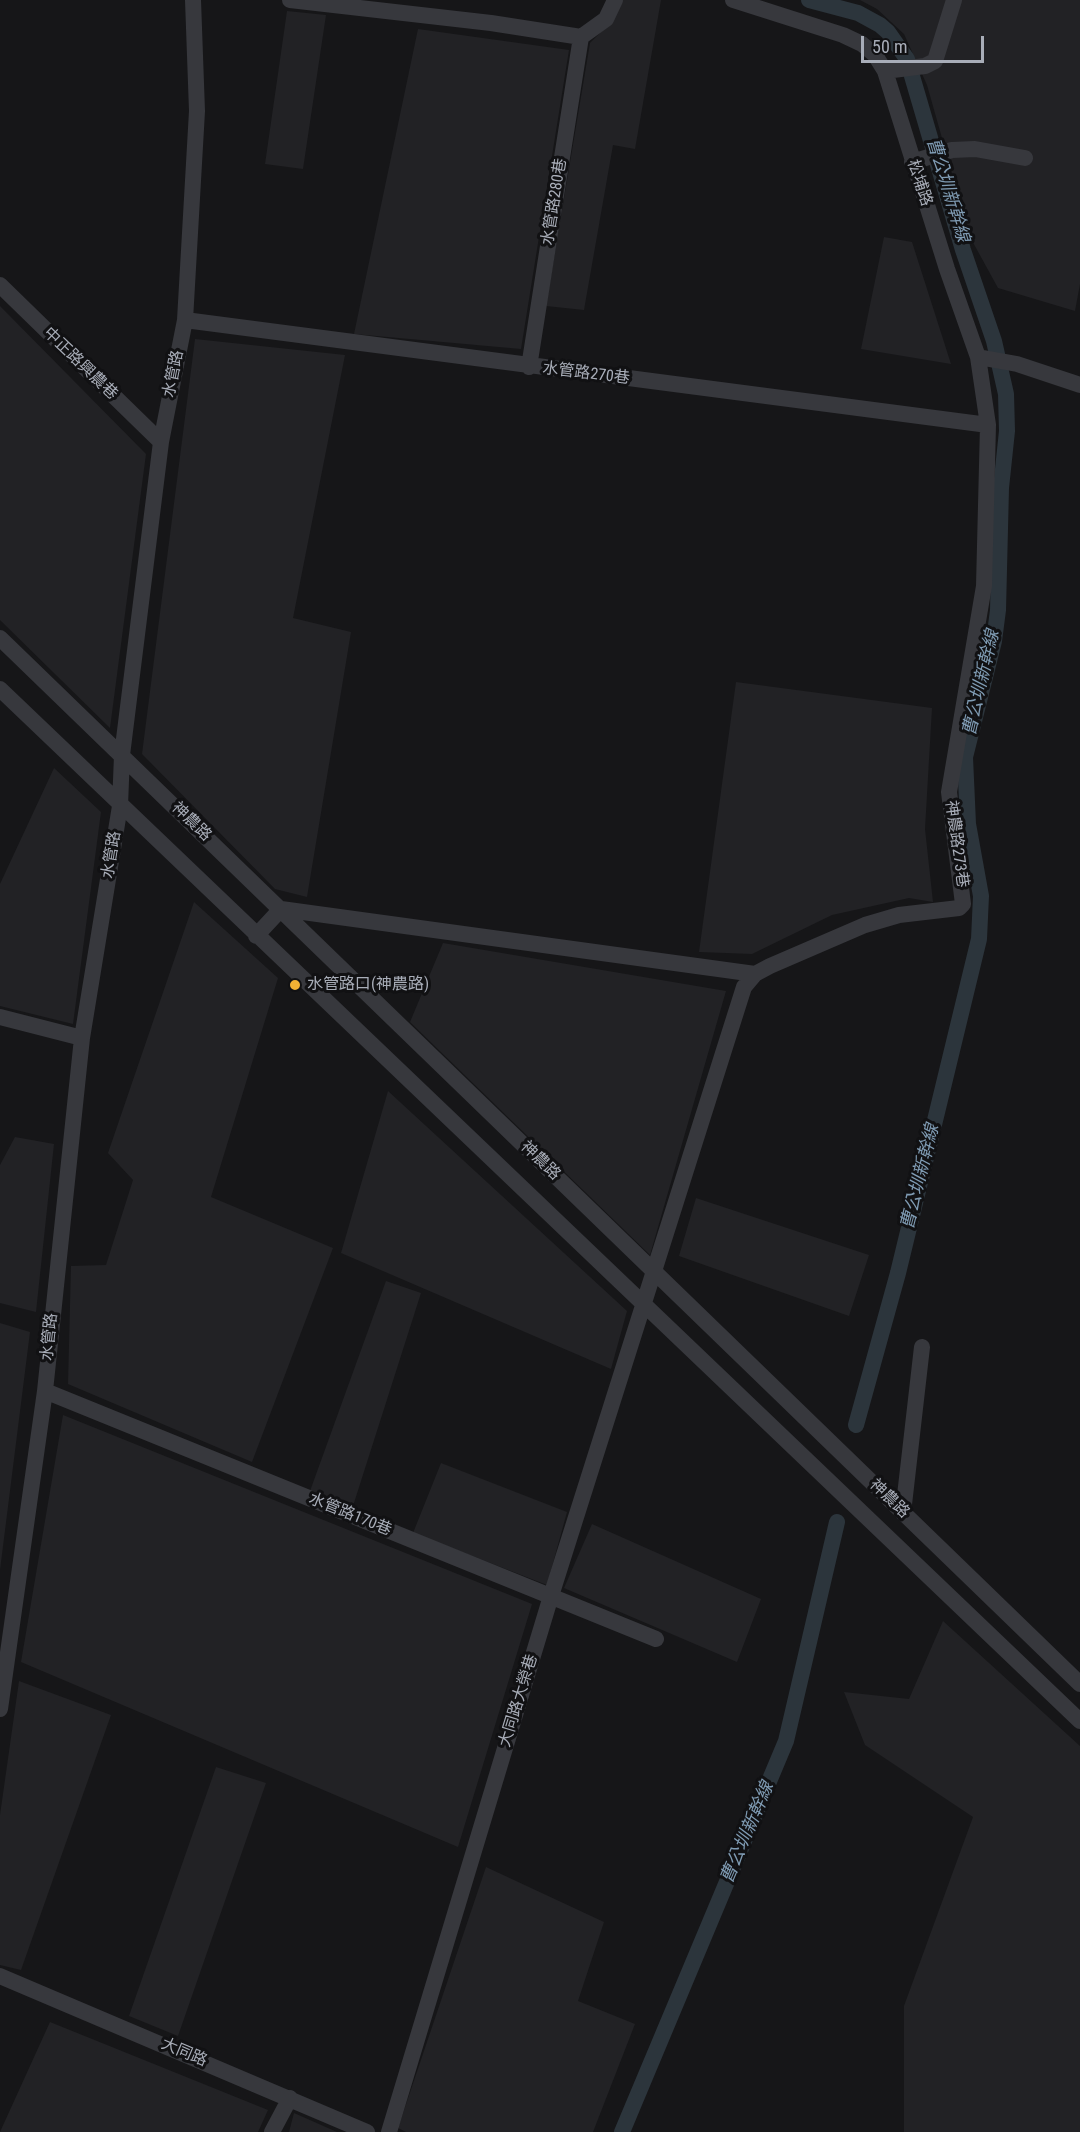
<!DOCTYPE html>
<meta charset="utf-8">
<style>
body{margin:0}
#map{position:relative;width:1080px;height:2132px;overflow:hidden;background:#161618;font-family:"Roboto Condensed",sans-serif}
canvas{display:block}
.scale{position:absolute;left:861px;top:36px;width:123px;height:27px;box-sizing:border-box;border:3px solid #a8adb8;border-top:0;padding-left:8px;font-size:18px;line-height:21px;white-space:nowrap;color:#a8adb8;-webkit-text-stroke:4px #111113;paint-order:stroke}
</style>
<div id="map">
<canvas width="1080" height="2132"></canvas>
<div class="scale">50 m</div>
</div>
<script>
const g = document.querySelector('canvas').getContext('2d');
g.lineJoin = 'round';
function fillPath(path, color) {
  g.fillStyle = color;
  g.fill(path, 'evenodd');
}
function poly(rows) {
  const path = new Path2D();
  for (const r of rows) {
    path.moveTo(r[0], r[1]);
    for (let i = 2; i < r.length; i += 2) path.lineTo(r[i], r[i + 1]);
  }
  return path;
}
function stroke(path, color, width, dash) {
  g.strokeStyle = color;
  g.lineWidth = width;
  g.lineCap = dash ? 'butt' : 'round';
  g.setLineDash(dash || []);
  g.stroke(path);
}
function label(font, color, halo, rows, align = 'center') {
  g.font = font + ' "Roboto Condensed","Noto Sans TC",sans-serif';
  g.lineWidth = 6;
  g.setLineDash([]);
  g.textBaseline = 'middle';
  g.strokeStyle = halo;
  g.fillStyle = color;
  for (const [text, x, y, turn = 0] of rows) {
    g.save();
    g.translate(x, y);
    g.rotate((+turn || 0) * Math.PI / 180);
    g.textAlign = isNaN(turn) ? turn : align;
    if (halo) g.strokeText(text, 0, 0);
    g.fillText(text, 0, 0);
    g.restore();
  }
}
const built = poly([
 [620,0,661,0,635,149,613,145,584,310,546,306,590,43,606,27],
 [860,0,1080,0,1080,284,1075,311,998,288,970,237,927,85,904,34,877,9],
 [287,11,326,15,303,169,265,164],
 [418,29,569,50,521,349,354,334],
 [884,237,912,242,951,364,861,349],
 [0,306,146,454,110,728,0,620],
 [195,339,345,355,293,618,351,632,307,897,275,889,142,754],
 [736,682,932,708,925,829,933,902,909,898,832,915,752,954,699,952],
 [54,768,101,812,73,1024,0,1006,0,884],
 [194,902,278,978,211,1197,333,1248,252,1462,68,1384,71,1266,106,1265,133,1180,108,1153],
 [443,943,726,991,650,1255,410,1022],
 [388,1091,627,1311,611,1369,341,1253],
 [15,1137,54,1144,36,1312,0,1303,0,1165],
 [696,1198,869,1255,849,1316,679,1256],
 [386,1281,421,1293,353,1506,310,1491],
 [0,1323,30,1332,0,1570],
 [63,1415,532,1604,458,1847,21,1662],
 [441,1463,567,1512,547,1585,413,1533],
 [592,1524,761,1599,737,1662,564,1588],
 [943,1621,1080,1746,1080,2132,904,2132,904,2006,973,1817,865,1745,844,1692,909,1699],
 [19,1681,111,1715,21,1970,0,1965,0,1815],
 [216,1767,266,1783,178,2036,129,2016],
 [486,1867,604,1922,578,2001,635,2024,593,2132,406,2132,398,2128],
 [50,2022,268,2110,258,2132,0,2132],
 [294,2113,337,2132,289,2132]
]);
const canal = poly([
 [809,0,858,13,880,25,888,32,907,59,963,250,994,341,1006,394,1007,431,1001,488,998,610,994,641,965,757,968,824,981,896,979,939,898,1273,856,1425],
 [622,2132,786,1741,837,1522]
]);
const minor = poly([
 [290,0,491,23,581,37,606,19,615,0],
 [733,0,843,35,862,44,875,55,885,71,947,269,978,357,1017,364,1080,385],
 [885,71,925,66,935,61,954,0],
 [912,162,952,150,975,149,1025,158],
 [0,285,161,442],
 [185,320,988,425],
 [529,367,581,37],
 [0,638,1080,1684],
 [0,689,1080,1721],
 [256,936,281,909,755,974],
 [0,1017,82,1038],
 [45,1391,656,1639],
 [903,1513,922,1347],
 [0,1709,45,1391,82,1038,120,806,122,755,161,442,185,320,197,111,193,0],
 [0,1976,367,2132],
 [272,2132,290,2098],
 [389,2132,551,1596,744,987,755,974,770,966,865,925,899,915,959,908,963,904,949,792,984,586,988,425,978,357]
]);
const markers = [
 [295,985,6,"#f2b134"]
];
const streetNames = [
 ["松埔路",919,183,72],
 ["水管路280巷",555,202,-81],
 ["中正路興農巷",80,364,44],
 ["水管路",174,374,-79],
 ["水管路270巷",586,374,7],
 ["神農路",191,822,44],
 ["神農路273巷",956,844,82],
 ["水管路",112,855,-81],
 ["神農路",540,1161,44],
 ["水管路",50,1337,-84],
 ["神農路",889,1499,44],
 ["水管路170巷",350,1515,22],
 ["大同路大榮巷",519,1701,-73],
 ["大同路",184,2053,23]
];
const poiNames = [
 ["水管路口(神農路)",307,985]
];
const waterNames = [
 ["曹公圳新幹線",947,190,73],
 ["曹公圳新幹線",982,683,-77],
 ["曹公圳新幹線",921,1177,-76],
 ["曹公圳新幹線",748,1833,-67]
];
fillPath(built, '#222225');
stroke(canal, '#2c353c', 16);
stroke(minor, '#37383d', 16);
for (const [x, y, r, color] of markers) {
  const dot = new Path2D();
  dot.arc(x, y, r, 0, 2 * Math.PI);
  g.fillStyle = color;
  g.fill(dot);
  stroke(dot, '#111113', 2);
}
label('16px', '#a8adb8', '#111113', streetNames);
label('16px', '#a8adb8', '#111113', poiNames, 'left');
label('italic 18px', '#7f9bb3', '#111113', waterNames);
</script>
